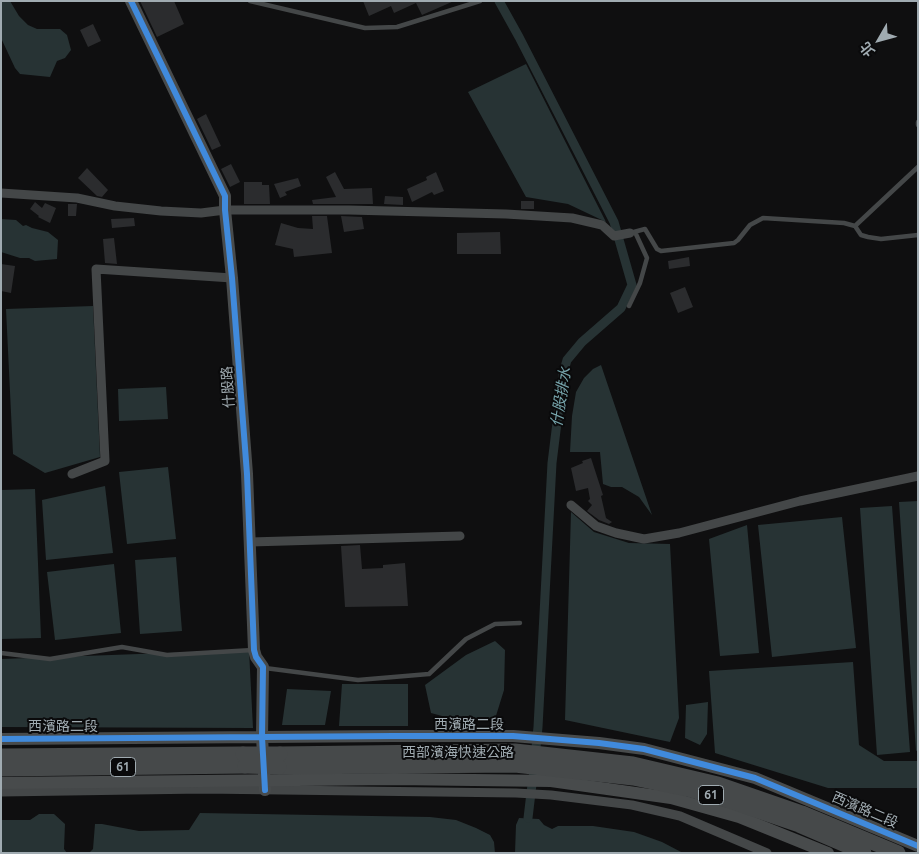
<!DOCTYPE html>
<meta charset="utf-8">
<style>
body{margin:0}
#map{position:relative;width:919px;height:854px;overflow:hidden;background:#0f0f10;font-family:Ubuntu,"Noto Sans TC",sans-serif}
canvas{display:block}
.frame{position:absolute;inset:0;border:2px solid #a0abb1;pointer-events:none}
.north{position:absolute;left:854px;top:15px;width:50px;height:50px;-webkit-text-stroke:4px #0a0a0b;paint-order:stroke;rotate:232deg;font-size:14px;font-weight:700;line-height:20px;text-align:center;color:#a0abb1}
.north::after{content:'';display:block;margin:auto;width:18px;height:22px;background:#a0abb1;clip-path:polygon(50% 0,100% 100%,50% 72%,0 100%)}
</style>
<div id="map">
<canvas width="919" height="854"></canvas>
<div class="frame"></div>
<div class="north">北</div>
</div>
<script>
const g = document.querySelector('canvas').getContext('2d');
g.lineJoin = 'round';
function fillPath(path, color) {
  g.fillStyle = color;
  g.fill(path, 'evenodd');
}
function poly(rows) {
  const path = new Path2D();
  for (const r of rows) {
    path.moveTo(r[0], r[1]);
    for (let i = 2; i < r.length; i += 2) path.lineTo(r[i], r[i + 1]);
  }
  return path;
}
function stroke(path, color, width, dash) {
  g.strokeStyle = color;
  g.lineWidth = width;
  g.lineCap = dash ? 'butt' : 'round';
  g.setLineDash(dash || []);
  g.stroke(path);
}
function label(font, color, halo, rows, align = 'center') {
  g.font = font + ' Ubuntu,"Noto Sans TC",sans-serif';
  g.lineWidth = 4;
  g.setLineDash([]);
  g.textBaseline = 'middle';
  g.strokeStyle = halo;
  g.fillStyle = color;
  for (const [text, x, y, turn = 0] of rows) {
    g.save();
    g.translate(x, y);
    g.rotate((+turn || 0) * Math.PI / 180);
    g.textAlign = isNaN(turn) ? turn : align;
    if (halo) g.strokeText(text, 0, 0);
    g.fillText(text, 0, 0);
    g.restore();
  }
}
const water = poly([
 [1,1,10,1,19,16,28,25,37,29,60,29,67,35,71,50,65,58,57,61,50,77,20,74,15,68,1,38],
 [526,64,606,222,568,204,526,197,468,92],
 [1,219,16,220,23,226,26,225,32,228,48,232,58,240,57,259,35,261,29,258,20,258,1,252],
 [93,306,100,457,45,473,13,454,6,309],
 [601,365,652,515,639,497,622,487,611,487,603,484,600,452,570,452,572,416,576,392,584,378,593,369],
 [166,387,168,419,119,421,118,389],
 [168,467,176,539,127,544,119,472],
 [105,486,113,553,46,560,42,500],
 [35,489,41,638,1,639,1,490],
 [918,501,918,750,916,751,899,502],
 [892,506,910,752,877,755,860,508],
 [571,512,594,532,629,543,670,544,679,718,670,742,565,720],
 [842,517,856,648,772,657,758,525],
 [747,525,759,653,720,656,709,539],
 [176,557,182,631,140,634,135,560],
 [114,564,121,633,55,640,47,572],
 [495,641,505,650,504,690,495,719,457,720,431,713,425,685,466,655],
 [249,650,253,728,1,727,1,659],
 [853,662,859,745,884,761,918,761,918,788,828,788,715,753,709,671],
 [342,684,408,684,408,726,339,726],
 [287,689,331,691,325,725,282,725],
 [708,702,707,734,700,745,685,738,686,705],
 [200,813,430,817,456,820,476,828,490,835,494,842,495,853,89,853,93,849,95,824,102,824,139,831,189,830],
 [39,814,54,814,65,824,64,849,67,853,1,853,1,820,30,820],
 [519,818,539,819,544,825,552,829,558,826,593,826,634,832,662,842,683,853,515,853,516,825]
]);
const canal = poly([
 [499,1,519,37,614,222,632,285,621,308,582,342,567,360,563,374,552,463,538,727,535,758],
 [528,818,533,776]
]);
const building = poly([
 [140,1,174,1,184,24,157,37],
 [363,1,454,1,422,15,416,3,394,13,391,6,369,16],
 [93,24,101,41,88,47,80,30],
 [206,114,221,146,212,150,197,119],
 [231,164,240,182,230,187,221,169],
 [87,168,108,190,102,197,97,196,78,178],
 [335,172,344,189,372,188,373,204,313,204,312,200,336,197,326,177],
 [436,172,444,191,434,195,432,192,412,202,407,189,427,180,426,177],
 [298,178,301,186,285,192,287,195,280,198,274,184],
 [244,182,262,182,262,185,269,185,270,204,244,204],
 [385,196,403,197,403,205,384,204],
 [521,201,534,201,534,209,521,209],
 [35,202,42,208,45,203,56,208,50,223,38,217,39,216,30,209],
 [68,204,77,204,76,216,68,216],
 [312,216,327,216,332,253,294,257,293,249,275,245,281,223,298,228,313,229],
 [341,216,362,217,364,229,344,232],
 [134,218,135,226,112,228,111,219],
 [500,232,501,254,457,254,457,233],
 [114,238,117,264,105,263,103,239],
 [689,257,690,266,669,269,668,261],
 [1,264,15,266,11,293,1,291],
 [685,287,693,307,678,313,670,293],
 [591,458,603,495,601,496,606,518,612,522,609,524,599,520,587,511,592,505,588,501,590,499,588,488,576,491,571,468,583,463,582,461],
 [360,545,362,569,383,568,383,565,405,563,408,606,345,607,341,546]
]);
const lane = poly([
 [250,1,365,28,397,27,480,1],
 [918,122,918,125],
 [855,226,918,167],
 [630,233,645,229,657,249,661,251,734,243,738,240,750,225,763,218,844,223,855,226,861,235,868,237,881,239,918,235],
 [629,306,640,283,647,258,635,232],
 [1,653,50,659,122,647,167,655,253,650],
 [265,668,358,680,429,674,466,639,495,624,520,623]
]);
const street = poly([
 [1,193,77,198,115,206,161,211,201,213,225,210,349,210,506,214,572,218,602,225,614,236,630,233],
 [72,474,105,461,96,269,232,278],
 [571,505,596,526,616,533,644,539,679,533,800,501,918,476],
 [250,542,460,536],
 [1,792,203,789,516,793,551,795,632,805,680,816,767,853]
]);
const secondary = poly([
 [131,1,225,196,225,210,232,278,247,474,254,650,256,657,263,667,262,737,265,790],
 [1,739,394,736,513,736,599,743,644,749,755,778,918,846],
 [1,783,395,779,551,781,671,798,739,817,828,853]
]);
const highway = poly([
 [280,754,515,751,633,764,718,784,802,813,898,853],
 [1,756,243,754],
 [279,767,515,765,633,778,691,790,726,800,799,825,864,853],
 [1,769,245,766]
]);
const highwayBridge = poly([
 [243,754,280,754],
 [245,766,279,767]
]);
const cycleway = poly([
 [131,1,225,196,225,210,232,278,247,474,254,650,256,657,263,667,262,737,265,790],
 [1,739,394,736,513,736,599,743,644,749,755,778,918,846]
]);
const shields = [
 [123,767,25],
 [711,795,25]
];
const shieldNames = [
 ["61",123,767],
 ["61",711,795]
];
const streetNames = [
 ["什股路",228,387,-94],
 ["西濱路二段",469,724],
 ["西濱路二段",63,726],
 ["西部濱海快速公路",458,752],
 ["西濱路二段",865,810,23]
];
const waterNames = [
 ["什股排水",561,397,-81]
];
fillPath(water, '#273334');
stroke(canal, '#273334', 9);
fillPath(building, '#2b2c2e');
stroke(lane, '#444748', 4.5);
stroke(street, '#444748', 9);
stroke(secondary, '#484b4c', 12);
stroke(highway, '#46494a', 15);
stroke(highwayBridge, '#46494a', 15);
stroke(cycleway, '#408adc', 6);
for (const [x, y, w] of shields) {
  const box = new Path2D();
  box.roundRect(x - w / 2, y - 9.5, w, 19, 4);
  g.fillStyle = '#0a0a0b';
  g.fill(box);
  stroke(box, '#a0abb1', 1);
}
label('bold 12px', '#a0abb1', null, shieldNames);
label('14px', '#a0abb1', '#0a0a0b', streetNames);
label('italic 15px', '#77a5ac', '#0a0a0b', waterNames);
</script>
